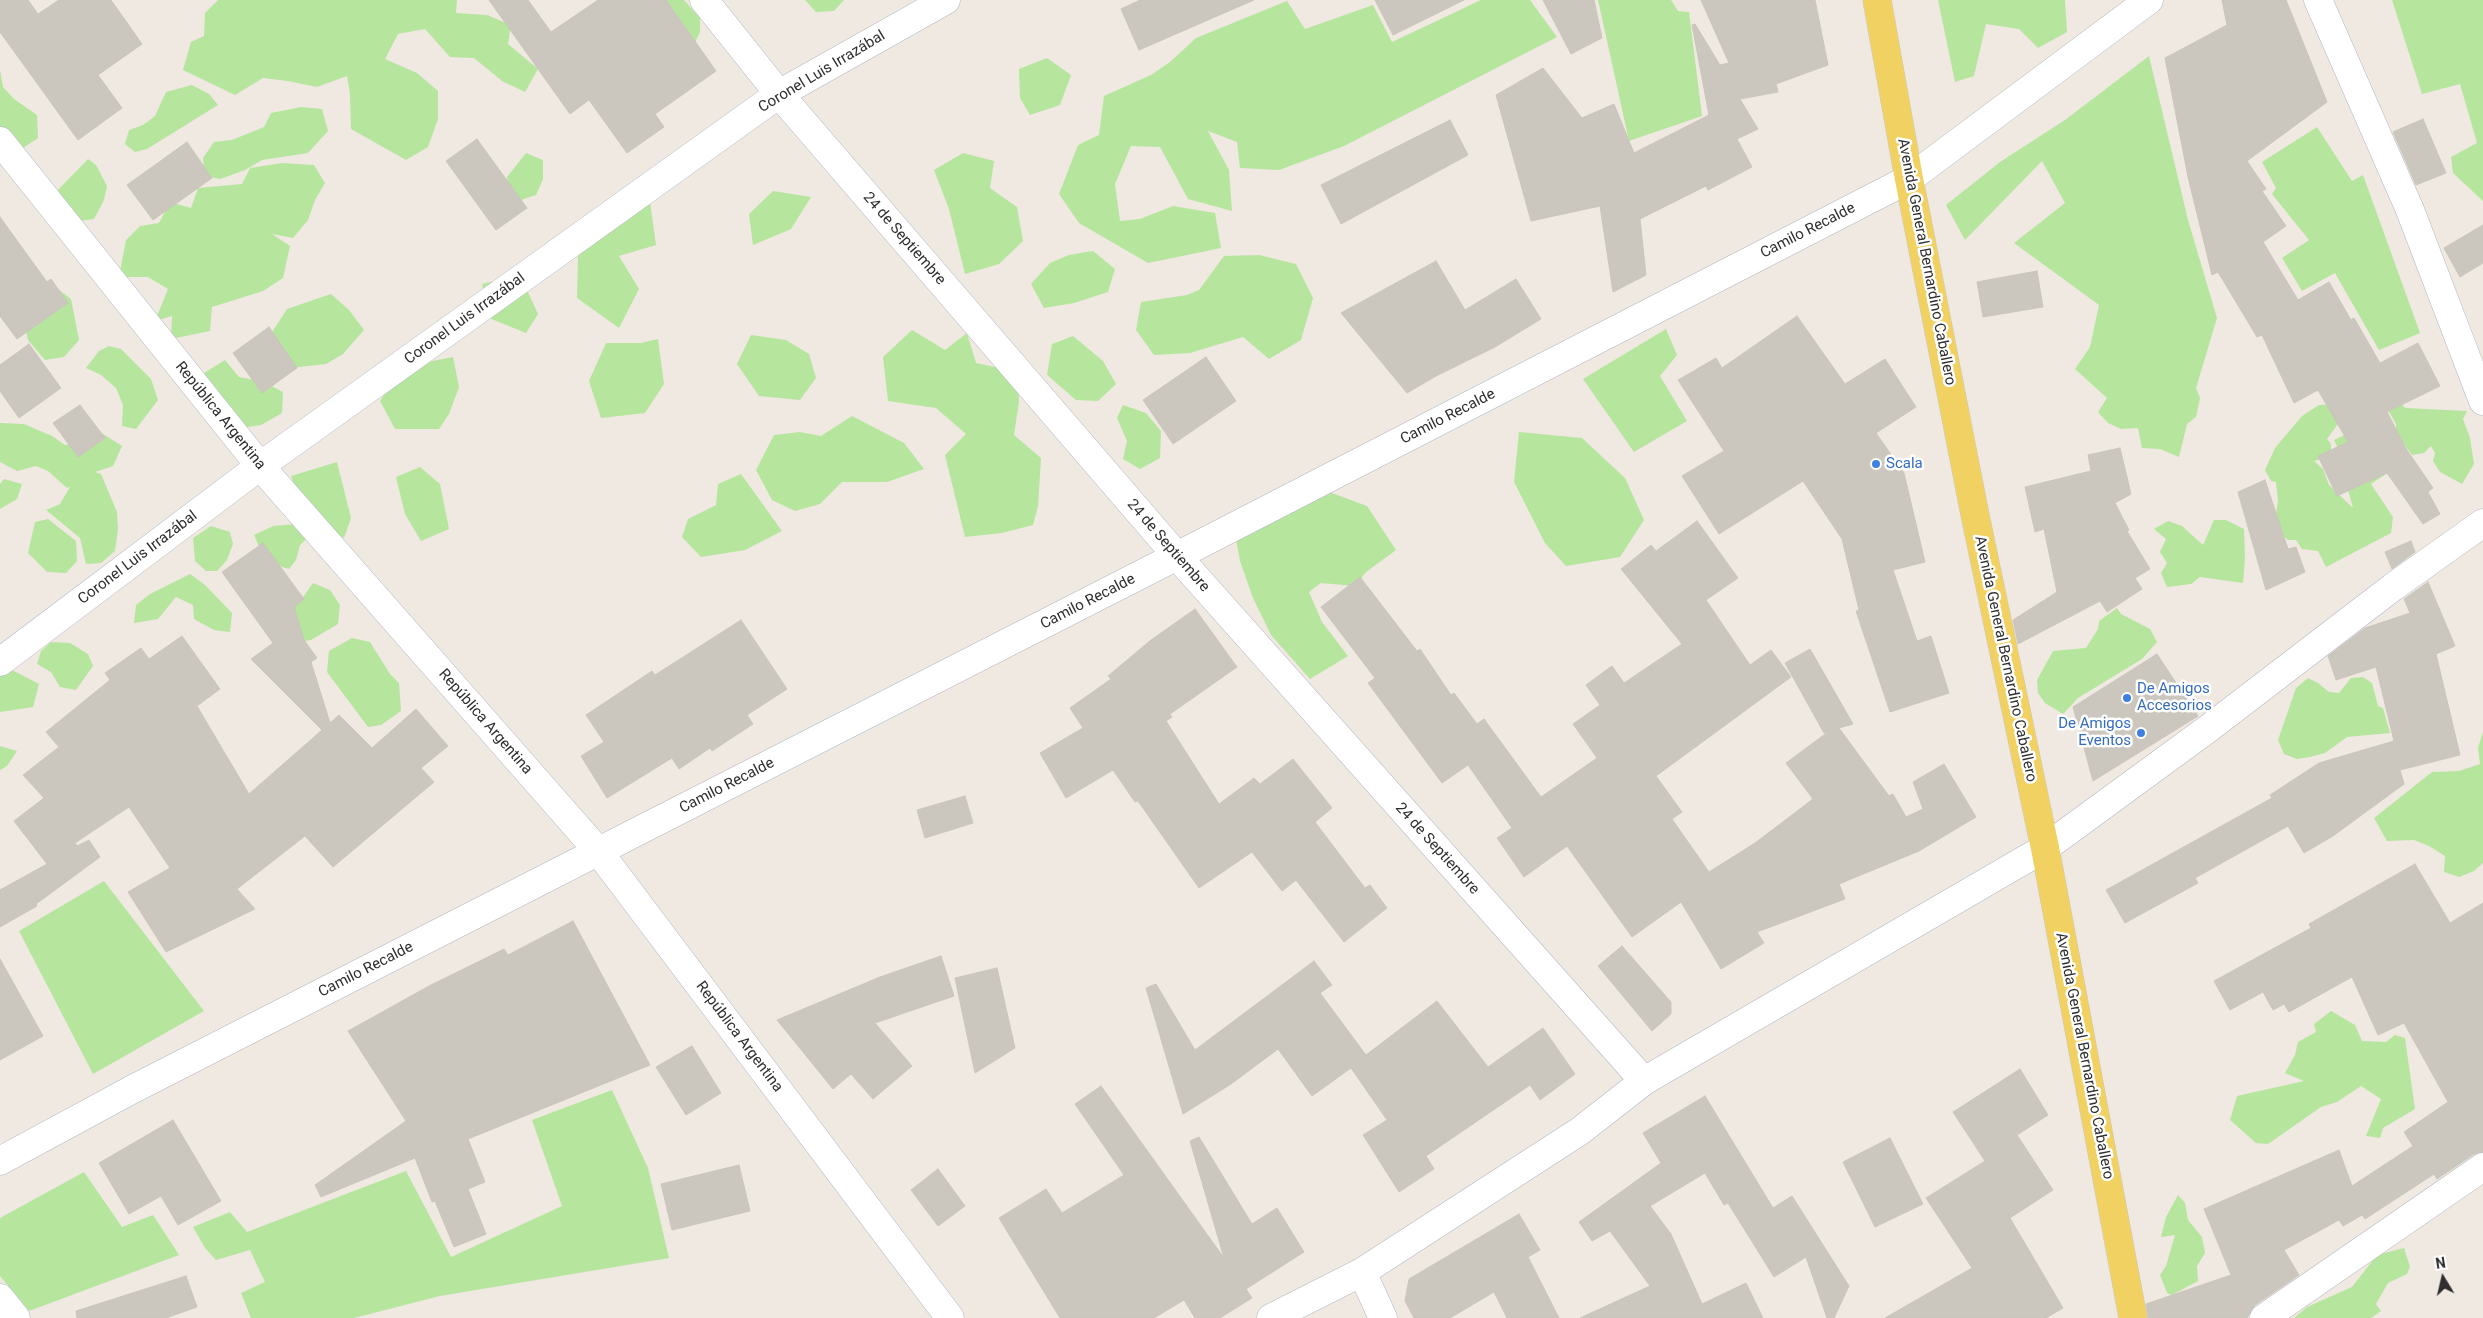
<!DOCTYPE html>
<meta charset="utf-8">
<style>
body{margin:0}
#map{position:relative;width:2483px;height:1318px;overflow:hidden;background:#efe9e1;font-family:Roboto,sans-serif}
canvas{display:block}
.north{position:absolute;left:2418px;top:1253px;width:50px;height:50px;-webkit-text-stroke:4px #fff;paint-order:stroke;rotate:351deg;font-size:14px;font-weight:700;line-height:20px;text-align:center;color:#2e2e2e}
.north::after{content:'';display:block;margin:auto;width:18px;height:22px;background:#2e2e2e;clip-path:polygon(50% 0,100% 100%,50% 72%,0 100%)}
</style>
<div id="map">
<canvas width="2483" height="1318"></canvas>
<div class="north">N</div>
</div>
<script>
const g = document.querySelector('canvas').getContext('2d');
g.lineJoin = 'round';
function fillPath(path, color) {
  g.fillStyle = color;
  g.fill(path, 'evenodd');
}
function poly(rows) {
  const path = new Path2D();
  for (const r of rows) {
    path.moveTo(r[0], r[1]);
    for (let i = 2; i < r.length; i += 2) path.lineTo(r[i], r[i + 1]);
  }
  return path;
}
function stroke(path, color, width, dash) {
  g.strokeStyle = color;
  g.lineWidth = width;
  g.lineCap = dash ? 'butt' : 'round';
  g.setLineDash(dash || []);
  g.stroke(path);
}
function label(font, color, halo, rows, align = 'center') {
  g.font = font + ' Roboto,sans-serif';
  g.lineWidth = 5;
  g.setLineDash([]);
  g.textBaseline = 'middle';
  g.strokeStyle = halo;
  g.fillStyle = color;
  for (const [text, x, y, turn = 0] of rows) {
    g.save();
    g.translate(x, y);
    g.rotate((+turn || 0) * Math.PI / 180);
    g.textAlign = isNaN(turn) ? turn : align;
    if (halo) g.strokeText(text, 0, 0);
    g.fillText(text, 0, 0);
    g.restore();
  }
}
const green = poly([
 [218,0,457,0,456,13,487,15,511,25,508,44,538,69,525,92,502,81,474,58,450,57,425,29,398,34,385,59,417,73,438,91,438,119,428,147,406,160,351,129,350,94,347,76,317,87,288,81,263,78,235,95,183,70,191,42,204,36,205,13],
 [663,0,684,0,700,18,700,32,692,49],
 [805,0,844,0,834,11,816,12],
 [1481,0,1530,0,1557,37,1344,146,1279,170,1240,168,1237,142,1208,131,1229,170,1232,211,1188,199,1160,147,1131,146,1115,184,1120,221,1140,219,1173,206,1215,213,1221,248,1148,263,1079,223,1059,194,1078,145,1099,135,1104,96,1151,75,1170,62,1196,38,1287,1,1305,29,1373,5,1392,42],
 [1598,0,1671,0,1678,11,1689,12,1702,116,1629,141],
 [1938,0,2065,0,2067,32,2038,48,2019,29,1986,24,1974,76,1955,82],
 [2392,0,2483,0,2483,201,2453,173,2451,157,2477,143,2460,84,2422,94],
 [2149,56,2188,220,2217,318,2196,388,2200,398,2196,417,2187,424,2179,457,2160,449,2142,448,2138,428,2121,429,2108,423,2098,412,2107,398,2075,369,2090,347,2099,305,2014,243,2065,203,2042,161,1965,240,1946,205,2000,162,2065,120],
 [1047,58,1071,75,1060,105,1030,115,1020,98,1019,69],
 [0,70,3,87,14,99,37,115,38,138,23,148,0,156],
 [192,85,209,94,218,105,147,149,135,152,125,144,129,130,143,125,155,116,166,92],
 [301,107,322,109,328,131,308,153,262,160,245,170,220,179,205,176,203,158,214,142,232,140,264,127,271,113],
 [2317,127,2352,181,2363,175,2420,333,2379,350,2335,273,2302,291,2282,258,2309,240,2272,194,2276,188,2262,162],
 [526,153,543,160,543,179,536,195,521,200,511,195,507,177],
 [963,153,994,161,990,188,1017,207,1023,241,999,264,965,274,949,209,934,170],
 [88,159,96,165,107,186,104,200,94,219,79,221,60,208,58,190],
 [282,163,314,165,325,183,315,200,308,220,293,238,272,234,290,246,283,278,263,291,212,307,210,331,171,339,172,316,155,321,168,289,148,277,119,277,126,240,140,226,159,223,170,202,191,208,198,188,242,184,250,168],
 [773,191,811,197,791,229,753,245,749,214],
 [650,202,656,245,619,256,639,289,619,328,577,298,578,257,589,222],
 [1093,251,1115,269,1108,292,1074,303,1044,308,1031,284,1050,263,1069,255],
 [1259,255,1296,264,1313,298,1301,340,1269,359,1243,337,1190,353,1154,355,1136,330,1141,302,1187,295,1199,290,1224,256],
 [520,275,538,314,526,333,489,318,482,284],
 [59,290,71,299,79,340,64,357,45,360,28,340,22,313],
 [331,294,349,310,364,330,343,354,326,364,282,369,272,332,287,309],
 [1666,329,1677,355,1660,376,1687,421,1634,452,1583,379],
 [912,330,945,350,967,333,976,363,1018,372,1019,402,1014,435,1041,458,1038,506,1033,525,1002,533,965,537,945,455,966,434,936,408,888,401,883,357],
 [751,335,786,340,809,354,816,378,800,400,759,396,737,364],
 [1073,336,1103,361,1116,384,1098,401,1076,400,1047,375,1052,344],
 [658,339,664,384,645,413,601,418,589,381,606,343,641,343],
 [109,346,121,349,151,379,158,400,136,429,122,426,123,405,116,388,101,375,86,368,99,351],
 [453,357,459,387,449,414,439,429,395,429,380,401,402,367],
 [225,360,239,377,264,382,283,392,282,413,261,425,235,429,210,420,204,373],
 [2393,395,2405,408,2467,411,2463,419,2470,438,2474,464,2462,484,2440,472,2433,461,2435,453,2431,446,2424,453,2412,455,2400,438,2396,440,2396,424,2387,408],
 [2335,404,2340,421,2327,439,2331,444,2331,449,2328,457,2314,461,2323,469,2329,485,2353,508,2347,486,2346,465,2334,440,2351,432,2386,474,2371,484,2393,517,2391,533,2326,567,2318,551,2302,549,2296,540,2288,540,2280,533,2275,521,2278,501,2276,482,2271,481,2265,470,2275,448,2302,416,2319,405],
 [1123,405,1146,413,1161,431,1160,458,1140,469,1123,459,1127,441,1117,418],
 [852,416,904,443,924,469,887,482,842,482,820,504,795,511,772,500,756,470,774,435,800,432,821,436],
 [0,423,24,424,52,436,65,445,83,442,100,432,122,446,113,466,95,472,101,474,117,512,118,529,115,551,101,563,86,564,80,538,46,510,60,504,70,487,67,488,48,471,36,466,17,471,0,462],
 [1519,432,1582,438,1625,478,1644,520,1620,557,1566,566,1545,543,1514,482],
 [337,462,351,518,344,538,322,524,300,545,296,560,289,569,270,563,262,553,254,535,273,526,319,522,303,511,291,476],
 [420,467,440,484,449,529,421,541,405,514,396,477],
 [741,474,782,531,745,550,701,557,682,537,688,519,716,505,718,484],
 [4,479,22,484,17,499,0,509,0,484],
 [1313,486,1367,506,1396,550,1366,572,1355,586,1321,583,1309,592,1322,622,1348,656,1310,679,1271,635,1253,598,1240,561,1236,539],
 [48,519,76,541,77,561,66,573,47,572,28,553,35,522],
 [2214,520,2226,520,2244,529,2245,559,2243,583,2200,577,2191,584,2167,587,2161,573,2167,563,2160,552,2166,539,2154,529,2168,521,2182,526,2203,545],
 [211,526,230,532,233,544,227,560,217,571,206,571,195,561,193,538],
 [190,574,205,585,232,613,230,632,214,630,194,619,193,605,176,597,158,619,134,623,136,605,150,594],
 [313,583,330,590,340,605,338,624,311,640,291,643,280,606,299,603],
 [2117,608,2121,614,2150,629,2157,642,2142,659,2078,698,2063,714,2045,703,2038,693,2037,680,2053,651,2086,648,2098,629,2099,621],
 [352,638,370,642,390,674,399,683,401,711,381,725,368,727,327,672,329,651],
 [51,642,70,643,88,654,93,666,76,690,60,687,51,672,37,664,41,651],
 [8,668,39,684,33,707,0,712,0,674],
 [2363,677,2372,683,2378,706,2383,708,2390,733,2347,737,2325,753,2310,757,2297,759,2284,754,2278,740,2296,688,2308,678,2318,683,2329,692,2339,693,2351,678],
 [2483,732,2483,863,2474,871,2459,877,2444,872,2445,856,2429,846,2414,840,2387,841,2374,818,2432,772,2459,771,2480,764,2478,748],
 [0,746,17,751,7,766,0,770],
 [104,881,204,1011,93,1074,19,931],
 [2331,1011,2355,1025,2362,1041,2386,1042,2395,1035,2405,1038,2415,1109,2383,1128,2380,1138,2366,1136,2381,1099,2361,1086,2337,1102,2321,1107,2268,1144,2256,1143,2230,1120,2237,1096,2304,1081,2285,1073,2295,1055,2298,1042,2316,1032,2314,1024],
 [612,1090,648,1168,669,1258,440,1296,354,1318,251,1318,241,1293,265,1282,250,1250,216,1260,205,1248,193,1227,230,1212,247,1232,406,1171,451,1257,562,1206,532,1120],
 [84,1172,122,1227,153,1215,179,1255,29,1311,0,1276,0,1218],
 [2178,1195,2185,1203,2188,1220,2202,1237,2205,1253,2197,1266,2198,1281,2172,1295,2167,1293,2160,1275,2166,1266,2175,1235,2161,1237,2166,1217],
 [2404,1248,2410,1267,2407,1274,2388,1283,2376,1304,2381,1311,2371,1318,2294,1318,2307,1307,2352,1287,2377,1255]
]);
const building = poly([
 [0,0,28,0,38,14,59,0,111,0,142,44,98,75,122,108,78,140,0,32,0,0],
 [489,0,528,0,551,32,598,0,666,0,716,71,655,114,664,127,627,153,589,100,570,114,489,0],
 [1140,0,1254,0,1139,50,1121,9,1140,0],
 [1375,0,1464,0,1393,35,1375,0],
 [1543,0,1594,0,1602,38,1571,54,1543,0],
 [1701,0,1815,0,1828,65,1776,84,1778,92,1740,99,1758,129,1737,139,1752,167,1708,190,1706,186,1640,219,1646,275,1613,292,1600,206,1531,221,1496,95,1543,68,1582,118,1614,104,1634,153,1709,115,1692,25,1695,24,1720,65,1729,63,1701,0],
 [2222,0,2286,0,2327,102,2247,161,2266,189,2262,191,2286,226,2263,242,2298,300,2329,282,2351,320,2354,318,2380,363,2418,343,2440,386,2387,412,2407,450,2433,488,2428,492,2440,514,2423,524,2387,473,2337,496,2318,456,2348,442,2318,390,2294,403,2262,335,2257,337,2218,272,2212,275,2188,177,2165,58,2227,25,2222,0],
 [2423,119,2446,173,2416,185,2393,132,2423,119],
 [1450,120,1468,155,1341,224,1321,185,1450,120],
 [477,139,527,208,496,230,446,161,477,139],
 [187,142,212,178,153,220,127,185,187,142],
 [0,217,47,282,51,279,68,303,17,339,0,316,0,217],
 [2483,225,2483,263,2460,277,2444,248,2483,225],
 [1436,261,1465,310,1516,279,1541,319,1495,347,1436,376,1407,393,1341,313,1436,261],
 [2037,271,2043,307,1983,317,1977,282,2037,271],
 [1797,316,1845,384,1885,359,1916,407,1876,433,1904,473,1925,562,1893,570,1917,641,1931,636,1949,693,1890,712,1856,611,1859,610,1842,539,1803,481,1719,534,1682,476,1724,451,1678,380,1716,358,1722,368,1797,316],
 [269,327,297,368,262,393,233,353,269,327],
 [29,344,61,388,19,418,0,391,0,365,29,344],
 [1206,357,1236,401,1173,444,1143,400,1206,357],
 [80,405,105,438,78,457,53,423,80,405],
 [2120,448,2131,494,2115,503,2129,530,2127,531,2150,569,2135,578,2142,589,2107,612,2100,601,2018,644,2013,620,2057,592,2044,529,2035,532,2025,487,2091,471,2088,455,2120,448],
 [2265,480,2288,549,2296,547,2305,572,2266,590,2238,492,2265,480],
 [1697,521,1738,578,1706,600,1750,665,1771,650,1791,677,1656,776,1682,812,1672,819,1709,872,1755,843,1813,799,1786,763,1828,732,1824,733,1785,663,1810,649,1853,724,1839,728,1889,796,1893,794,1906,817,1923,809,1913,782,1944,764,1976,817,1919,851,1839,884,1845,899,1757,932,1764,943,1721,969,1681,902,1632,937,1567,846,1524,877,1497,838,1512,828,1468,765,1442,783,1368,683,1375,678,1321,607,1360,577,1417,651,1420,649,1451,695,1454,693,1477,724,1484,719,1541,797,1597,758,1573,724,1600,705,1586,685,1612,666,1624,683,1682,644,1621,569,1651,545,1656,551,1697,521],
 [2411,541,2415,552,2392,569,2385,552,2411,541],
 [263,543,304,599,294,607,304,640,317,658,311,662,330,723,339,715,372,748,416,709,448,746,421,768,434,782,333,867,305,836,237,889,255,909,166,952,128,892,170,868,129,807,75,843,77,846,89,840,100,857,36,904,37,906,0,927,0,890,47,864,14,821,44,798,23,775,59,747,46,732,110,680,105,673,141,648,149,659,182,636,220,689,197,706,249,794,322,730,251,659,273,643,222,572,263,543],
 [2428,582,2455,646,2436,654,2460,755,2400,770,2404,784,2333,836,2304,853,2288,826,2195,878,2198,883,2125,923,2106,890,2272,798,2270,795,2319,763,2394,741,2376,667,2336,680,2328,656,2365,628,2410,613,2404,599,2428,582],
 [1195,609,1237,667,1170,714,1172,717,1166,721,1219,804,1254,778,1260,784,1293,759,1332,808,1315,822,1365,888,1370,885,1387,908,1344,942,1296,880,1282,891,1252,852,1199,888,1138,801,1135,802,1113,770,1066,798,1040,753,1083,728,1070,708,1111,679,1108,676,1151,640,1195,609],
 [741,620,787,689,747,715,753,724,712,751,710,748,679,769,672,758,607,798,581,756,604,742,586,715,652,671,655,675,741,620],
 [2157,654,2198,716,2093,781,2073,707,2157,654],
 [965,796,973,823,925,838,917,810,965,796],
 [2415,864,2450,923,2483,903,2483,1152,2474,1154,2437,1179,2434,1174,2365,1219,2362,1215,2343,1226,2339,1220,2284,1250,2299,1275,2255,1305,2247,1318,2148,1318,2146,1304,2231,1275,2204,1209,2339,1150,2352,1186,2413,1146,2404,1132,2448,1102,2404,1023,2378,1035,2352,977,2289,1012,2284,1004,2273,1010,2263,992,2230,1010,2214,981,2311,928,2309,924,2415,864],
 [573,921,650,1065,468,1139,485,1182,468,1189,486,1234,454,1247,435,1201,432,1202,415,1158,321,1197,315,1185,406,1121,348,1031,429,986,504,949,508,955,573,921],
 [1622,946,1671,1002,1671,1014,1652,1031,1598,966,1622,946],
 [941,956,954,996,875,1023,912,1066,873,1099,851,1074,833,1089,777,1020,880,977,941,956],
 [0,959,43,1036,0,1060,0,959],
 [1314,961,1332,985,1320,993,1366,1055,1437,1001,1488,1067,1543,1028,1575,1074,1540,1100,1530,1085,1426,1156,1434,1169,1399,1192,1363,1135,1387,1120,1351,1068,1312,1096,1278,1049,1231,1084,1183,1114,1146,988,1156,984,1195,1050,1314,961],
 [997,968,1015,1048,975,1073,955,978,997,968],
 [692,1046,721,1093,686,1115,656,1067,692,1046],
 [2020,1069,2048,1115,2017,1135,2053,1190,2010,1218,2063,1308,2046,1318,1885,1318,1972,1268,1926,1198,1985,1161,1953,1112,2020,1069],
 [1101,1086,1224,1258,1190,1141,1199,1137,1252,1224,1277,1208,1304,1252,1246,1289,1252,1298,1220,1318,1195,1318,1184,1300,1154,1318,1060,1318,999,1218,1046,1189,1062,1213,1124,1175,1075,1104,1101,1086],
 [1705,1096,1773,1208,1792,1196,1849,1286,1834,1318,1827,1318,1806,1257,1774,1277,1728,1203,1724,1205,1705,1173,1650,1206,1671,1234,1702,1304,1746,1283,1763,1318,1580,1318,1650,1286,1610,1231,1592,1241,1579,1222,1661,1163,1643,1133,1705,1096],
 [173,1120,221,1201,178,1225,161,1196,129,1214,99,1163,173,1120],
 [1890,1138,1923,1204,1875,1227,1843,1162,1890,1138],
 [739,1165,750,1211,672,1230,661,1184,739,1165],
 [938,1169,965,1206,938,1226,911,1190,938,1169],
 [1519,1214,1540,1250,1528,1257,1559,1318,1507,1318,1494,1292,1450,1318,1414,1318,1405,1301,1409,1279,1519,1214],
 [186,1276,197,1307,166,1318,77,1318,76,1311,186,1276]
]);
const minor = poly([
 [704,0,779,94,1177,556,1644,1081],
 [2318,0,2410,210,2483,401],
 [0,141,260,466,599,852,950,1318],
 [0,662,260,466,779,94,946,0],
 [0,1161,133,1089,1177,556,1909,179,2149,0],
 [1362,1272,1383,1318],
 [0,1298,16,1318],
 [1271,1318,1362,1272,1580,1131,1644,1081,2045,848,2209,728,2393,587,2483,523],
 [2264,1318,2483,1167]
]);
const major = poly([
 [1877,0,1909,179,1975,515,2045,848,2133,1318]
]);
const markers = [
 [1876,464,5,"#3f7fe0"],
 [2127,698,5,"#3f7fe0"],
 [2141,733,5,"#3f7fe0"]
];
const streetNames = [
 ["Coronel Luis Irrazábal",822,72,-31],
 ["Camilo Recalde",1808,231,-27],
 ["24 de Septiembre",904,239,49],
 ["Avenida General Bernardino Caballero",1926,262,79],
 ["Coronel Luis Irrazábal",465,319,-36],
 ["República Argentina",220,416,51],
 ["Camilo Recalde",1448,417,-27],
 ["24 de Septiembre",1168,546,49],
 ["Coronel Luis Irrazábal",138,558,-37],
 ["Camilo Recalde",1088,602,-27],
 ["Avenida General Bernardino Caballero",2005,659,78],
 ["República Argentina",485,722,49],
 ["Camilo Recalde",727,786,-27],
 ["24 de Septiembre",1437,849,48],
 ["Camilo Recalde",366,970,-27],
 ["República Argentina",739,1037,53],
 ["Avenida General Bernardino Caballero",2084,1056,79]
];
const shopNames = [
 ["Scala",1886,464],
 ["De Amigos",2137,689],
 ["Accesorios",2137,706],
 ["De Amigos",2131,724,"right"],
 ["Eventos",2131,741,"right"]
];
fillPath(green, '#b6e59e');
fillPath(building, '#cbc7bf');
stroke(building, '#cbc5ba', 1);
stroke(minor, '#b4b7c1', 29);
stroke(major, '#c9c9c9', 29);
stroke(minor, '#fff', 28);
stroke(major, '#f2d163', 28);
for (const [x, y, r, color] of markers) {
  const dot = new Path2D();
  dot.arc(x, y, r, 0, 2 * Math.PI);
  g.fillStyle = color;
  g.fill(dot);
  stroke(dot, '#fff', 2);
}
label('15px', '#2e2e2e', '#fff', streetNames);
label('15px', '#366cbe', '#fff', shopNames, 'left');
</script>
